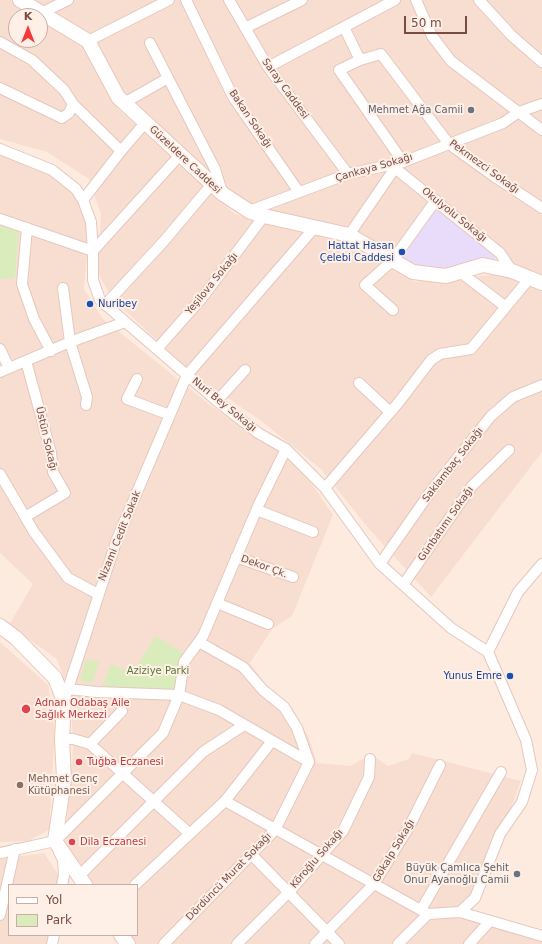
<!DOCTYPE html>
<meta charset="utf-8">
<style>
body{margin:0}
#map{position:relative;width:542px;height:944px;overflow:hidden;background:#feebdf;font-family:"DejaVu Sans",sans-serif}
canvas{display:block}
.legend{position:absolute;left:8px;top:884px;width:130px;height:52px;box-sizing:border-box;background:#fff0e7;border:1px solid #c8aea6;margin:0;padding:5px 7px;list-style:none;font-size:12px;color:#764c45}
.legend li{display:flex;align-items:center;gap:8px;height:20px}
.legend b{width:20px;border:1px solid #c8aea6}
.north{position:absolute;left:8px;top:8px;width:40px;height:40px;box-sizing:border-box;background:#fff0e7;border:1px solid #c8aea6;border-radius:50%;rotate:0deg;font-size:11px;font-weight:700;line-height:16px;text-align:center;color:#764c45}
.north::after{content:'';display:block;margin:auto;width:14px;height:18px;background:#f33a39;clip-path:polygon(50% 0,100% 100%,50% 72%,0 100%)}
.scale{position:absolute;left:404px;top:16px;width:63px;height:18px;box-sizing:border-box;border:2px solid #764c45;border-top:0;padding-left:5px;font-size:12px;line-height:14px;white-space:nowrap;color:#764c45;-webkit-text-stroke:3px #fff0e7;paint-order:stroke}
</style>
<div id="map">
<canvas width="542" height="944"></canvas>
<ul class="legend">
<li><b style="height:5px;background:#fff"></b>Yol</li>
<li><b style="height:11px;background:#daecbc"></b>Park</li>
</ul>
<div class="north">K</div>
<div class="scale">50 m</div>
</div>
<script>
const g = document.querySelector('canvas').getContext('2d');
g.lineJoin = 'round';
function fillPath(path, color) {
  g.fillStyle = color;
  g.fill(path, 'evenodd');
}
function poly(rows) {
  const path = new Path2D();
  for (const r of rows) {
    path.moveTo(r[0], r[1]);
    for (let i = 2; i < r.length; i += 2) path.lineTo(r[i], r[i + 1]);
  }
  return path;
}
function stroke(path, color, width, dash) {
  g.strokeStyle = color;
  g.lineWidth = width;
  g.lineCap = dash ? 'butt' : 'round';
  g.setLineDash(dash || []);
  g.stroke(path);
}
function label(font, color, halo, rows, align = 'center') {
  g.font = font + ' "DejaVu Sans",sans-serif';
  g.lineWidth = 4;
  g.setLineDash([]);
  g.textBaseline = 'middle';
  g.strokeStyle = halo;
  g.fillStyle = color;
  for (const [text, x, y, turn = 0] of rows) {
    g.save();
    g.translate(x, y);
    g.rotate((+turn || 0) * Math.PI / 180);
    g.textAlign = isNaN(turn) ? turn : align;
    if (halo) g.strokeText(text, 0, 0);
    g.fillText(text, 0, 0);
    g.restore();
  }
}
const residential = poly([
 [0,0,11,0,38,16,16,16,16,40,40,40,40,17,82,42,117,108,235,214,338,241,415,282,500,274,542,292,542,452,431,597,369,529,321,469,260,420,192,374,111,297,98,273,101,214,89,179,47,152,0,139],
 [32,0,542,0,542,275,497,256,398,259,252,207,216,184,121,95,86,32],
 [0,154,45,169,78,195,90,220,84,289,102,318,210,405,299,465,333,515,292,616,272,629,250,663,267,687,293,710,309,738,317,763,351,766,360,760,375,757,388,766,409,759,412,753,521,781,472,911,542,930,542,944,136,944,130,935,137,935,137,885,94,885,65,845,73,748,71,698,57,659,9,625,33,584,0,553,0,279,19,233,0,225],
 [0,642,48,685,55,732,49,830,28,841,0,842],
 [44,853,65,885,9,885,9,935,59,935,57,944,0,944,0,859]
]);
const education = poly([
 [438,205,497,256,494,261,444,272,417,270,398,259]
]);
const green = poly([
 [0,225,19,232,15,278,0,279],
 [156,636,183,653,174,692,101,689,111,664,132,673],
 [86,659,99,662,92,684,80,680]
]);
const street = poly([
 [186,0,233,97,299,192],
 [229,0,268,67,348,174],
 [416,0,432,36,451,61,542,130],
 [479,0,512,36,542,62],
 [41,13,68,0],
 [344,27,360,60],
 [245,28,302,0],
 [88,41,169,0],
 [0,42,32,60,64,90,73,104,69,113,62,118,0,88],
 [150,43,215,169,222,192],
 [268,67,395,0],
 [124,103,168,78],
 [73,104,121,151,145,123],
 [0,149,52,170,76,189,83,200,91,222,93,251,93,280,100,300,217,401,258,433,286,449,325,488,380,564,451,628,488,652],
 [403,162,339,70,360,60,381,54,449,144,495,177,542,208],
 [390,164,500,253,512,271],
 [83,200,121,151],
 [249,211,348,174,403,162,503,123,519,112,542,104],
 [0,219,93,251],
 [27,228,22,284,34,319,51,351],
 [349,235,395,168],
 [93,251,180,155],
 [460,272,506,307],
 [63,288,70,342,87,397,86,405],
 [105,305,164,241,212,184],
 [393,310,365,285,392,261,436,200],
 [0,349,9,368],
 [157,349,202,298,264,216],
 [0,372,70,342,125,322],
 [137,379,127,399,170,415],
 [359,383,390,412],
 [217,401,245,370],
 [0,474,34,532,68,578,98,594],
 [325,488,399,402,431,360,440,354,471,349,529,279],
 [257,510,313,532],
 [25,517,65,493,53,472,51,453,26,361],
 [236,557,293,577],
 [380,564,431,491,491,416,513,397,542,385],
 [403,585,472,486,509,450],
 [217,603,268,624],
 [199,642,243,667,263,690,284,707,297,728,309,762],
 [488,652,518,592,542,564],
 [67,689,97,692,179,695,219,710,309,762],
 [64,701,117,539,187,375,315,227],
 [62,739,73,739,90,744,190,834],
 [90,744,122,711],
 [225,801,272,741],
 [55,841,163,733,179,695,184,662,203,636,259,504,286,449],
 [59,852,63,860,64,875,62,885],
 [0,853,55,841],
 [252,855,339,944],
 [79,876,203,752,244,725],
 [135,885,225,801,428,914],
 [421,910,501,772],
 [460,912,542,936],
 [0,915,15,849],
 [52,944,54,935],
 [164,944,275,830,309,762],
 [237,944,289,892,343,831,369,777,370,759],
 [315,944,374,884,409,827,440,765],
 [398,944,428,914,460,912,475,898,500,834,522,802,532,770,526,740,488,652],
 [469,944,490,921]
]);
const secondary = poly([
 [20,0,88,41,118,97,223,194,249,211,264,216,349,235,413,272,446,276,483,265,512,271,542,283],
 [0,626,16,638,55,678,64,701,62,739,64,779,55,841,85,885],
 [121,935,128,944]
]);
const markers = [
 [471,110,4,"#6b7280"],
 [402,252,4,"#1a4fb4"],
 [90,304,4,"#1a4fb4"],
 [510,676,4,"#1a4fb4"],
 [26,709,5,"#e0444e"],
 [79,762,4,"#e0444e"],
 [20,785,4,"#8d6e63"],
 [72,842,4,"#e0444e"],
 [517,874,4,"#6b7280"]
];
const streetNames = [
 ["Saray Caddesi",285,89,54],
 ["Bakan Sokağı",250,119,56],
 ["Güzeldere Caddesi",185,160,43],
 ["Pekmezci Sokağı",484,167,36],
 ["Çankaya Sokağı",374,168,-16],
 ["Okulyolu Sokağı",454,215,39],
 ["Yeşilova Sokağı",212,284,-51],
 ["Nuri Bey Sokağı",224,405,39],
 ["Üstün Sokağı",46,439,77],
 ["Saklambaç Sokağı",453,465,-52],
 ["Günbatımı Sokağı",446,524,-55],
 ["Nizami Cedit Sokak",120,536,-68],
 ["Dekor Çk.",264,567,20],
 ["Gökalp Sokağı",394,851,-59],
 ["Köroğlu Sokağı",317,859,-49],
 ["Dördüncü Murat Sokağı",229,877,-46]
];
const worshipNames = [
 ["Mehmet Ağa Camii",463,110],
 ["Büyük Çamlıca Şehit",509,868],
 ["Onur Ayanoğlu Camii",509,880]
];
const transitNames = [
 ["Hattat Hasan",394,246],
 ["Çelebi Caddesi",394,258],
 ["Nuribey",98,304,"left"],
 ["Yunus Emre",502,676]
];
const parkNames = [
 ["Aziziye Parki",158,671]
];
const healthNames = [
 ["Adnan Odabaş Aile",35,703],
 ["Sağlık Merkezi",35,715],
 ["Tuğba Eczanesi",87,762],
 ["Dila Eczanesi",80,842]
];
const educationNames = [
 ["Mehmet Genç",28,779],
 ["Kütüphanesi",28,791]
];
fillPath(residential, '#f8ded0');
fillPath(education, '#e9dcfa');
fillPath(green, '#daecbc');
stroke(street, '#e5c7bd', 12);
stroke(secondary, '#eac6ba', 16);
stroke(street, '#fff', 10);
stroke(secondary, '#fff', 14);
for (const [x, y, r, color] of markers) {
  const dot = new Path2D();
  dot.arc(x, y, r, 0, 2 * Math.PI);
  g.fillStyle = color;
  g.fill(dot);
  stroke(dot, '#fff0e7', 1.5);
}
label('10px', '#764c45', '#fff0e7', streetNames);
label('10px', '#5b616d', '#fff0e7', worshipNames, 'right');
label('10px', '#164399', '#fff0e7', transitNames, 'right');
label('10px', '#597739', '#fff0e7', parkNames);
label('10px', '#be3a42', '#fff0e7', healthNames, 'left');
label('10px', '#785e54', '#fff0e7', educationNames, 'left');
</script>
